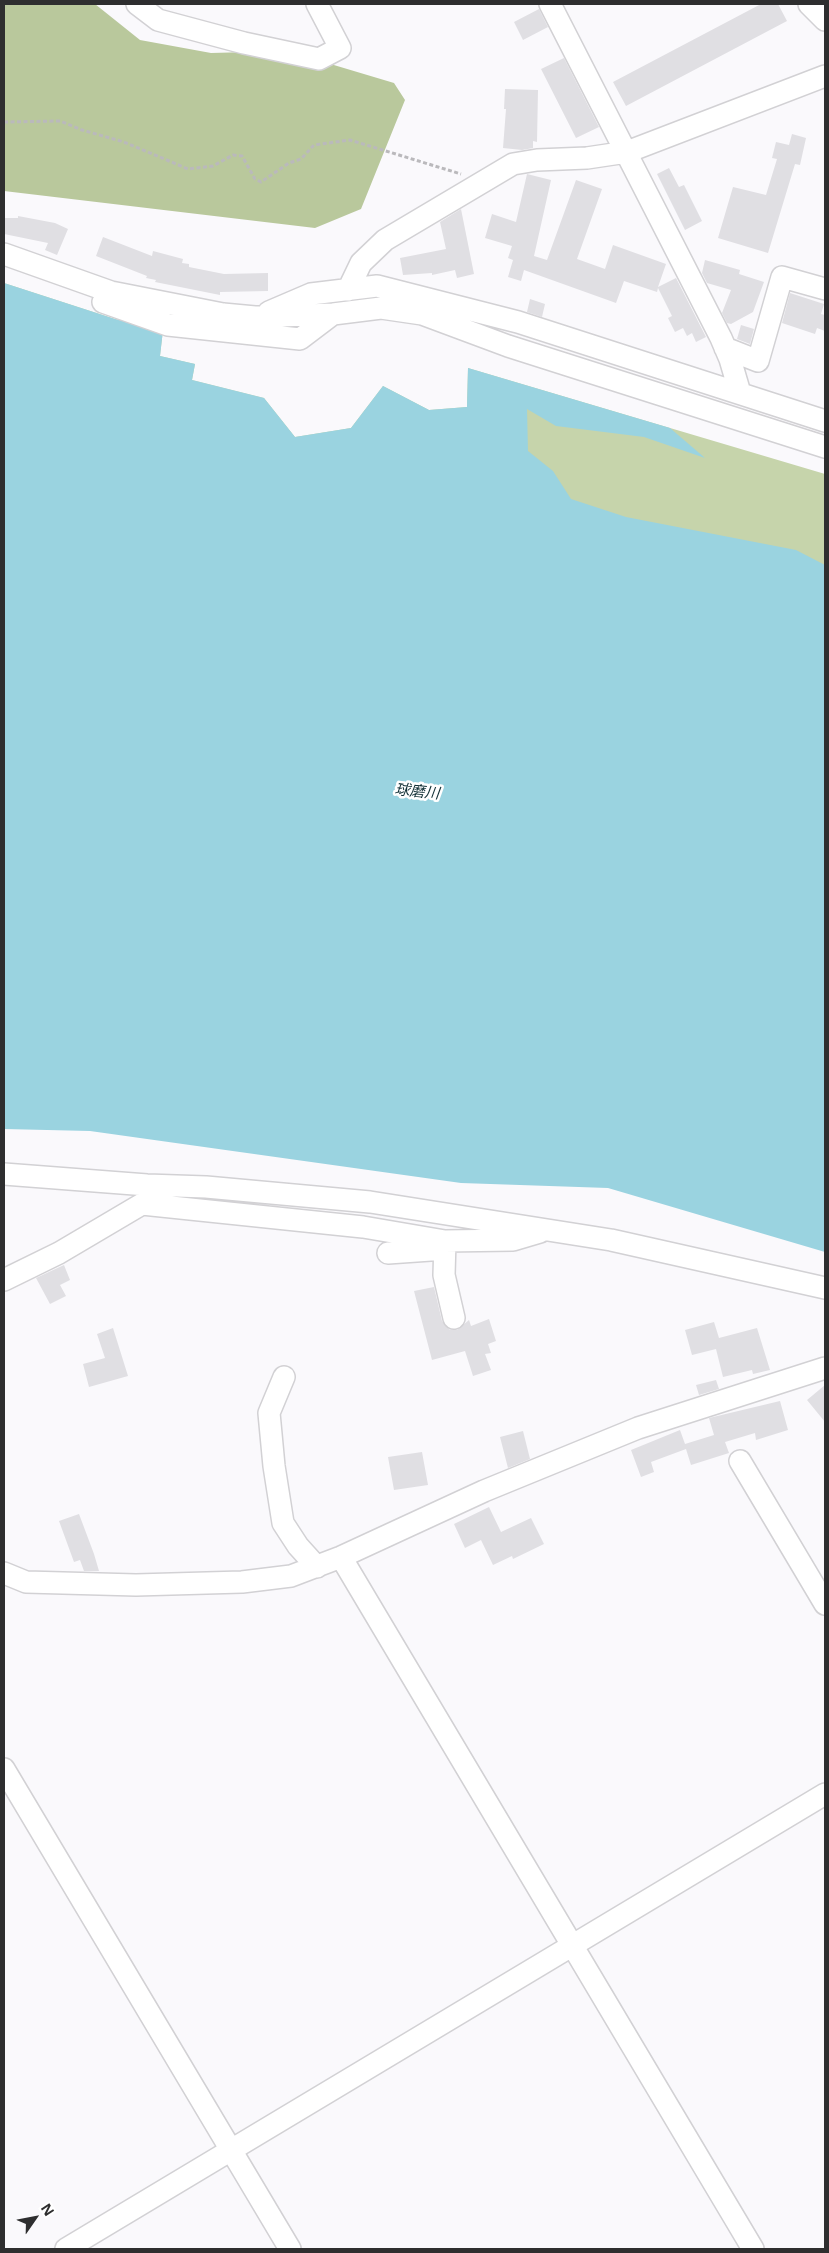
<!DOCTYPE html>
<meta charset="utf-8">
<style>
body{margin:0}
#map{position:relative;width:829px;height:2253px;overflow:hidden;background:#faf9fc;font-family:"Noto Sans",sans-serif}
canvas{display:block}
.frame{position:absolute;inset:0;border:5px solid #2e2e2f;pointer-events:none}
.north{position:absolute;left:10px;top:2193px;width:50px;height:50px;-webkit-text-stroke:4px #fff;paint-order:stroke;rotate:57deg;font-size:14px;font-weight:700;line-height:20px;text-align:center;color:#2e2e2f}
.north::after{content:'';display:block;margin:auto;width:18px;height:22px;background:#2e2e2f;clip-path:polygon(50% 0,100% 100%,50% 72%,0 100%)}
</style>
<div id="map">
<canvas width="829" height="2253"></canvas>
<div class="frame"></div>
<div class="north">N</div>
</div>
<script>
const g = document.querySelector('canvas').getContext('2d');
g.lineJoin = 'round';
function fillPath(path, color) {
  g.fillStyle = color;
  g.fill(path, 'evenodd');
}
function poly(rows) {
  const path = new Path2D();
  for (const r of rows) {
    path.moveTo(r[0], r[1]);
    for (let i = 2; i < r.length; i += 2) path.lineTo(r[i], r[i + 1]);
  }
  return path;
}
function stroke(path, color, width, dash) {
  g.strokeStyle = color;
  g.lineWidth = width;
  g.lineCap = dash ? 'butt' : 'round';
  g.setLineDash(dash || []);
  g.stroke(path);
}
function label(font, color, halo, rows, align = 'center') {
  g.font = font + ' "Noto Sans","Noto Sans JP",sans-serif';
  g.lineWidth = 5;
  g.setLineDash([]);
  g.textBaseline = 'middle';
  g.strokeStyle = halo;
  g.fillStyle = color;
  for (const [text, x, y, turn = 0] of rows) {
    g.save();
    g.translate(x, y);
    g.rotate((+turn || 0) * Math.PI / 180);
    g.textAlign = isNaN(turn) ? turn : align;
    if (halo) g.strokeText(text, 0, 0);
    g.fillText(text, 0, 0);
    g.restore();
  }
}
const green = poly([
 [4,283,115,319,163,330,160,356,195,364,192,380,264,398,295,437,351,428,383,386,429,410,467,407,468,368,825,474,825,648,525,569]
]);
const forest = poly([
 [4,4,95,4,140,40,211,53,287,51,394,83,405,100,361,209,315,228,4,191]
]);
const water = poly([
 [4,283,115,319,163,330,160,356,195,364,192,380,264,398,295,437,351,428,383,386,429,410,467,407,468,368,670,428,705,458,644,437,556,426,527,409,528,451,553,471,571,499,626,517,796,550,825,565,825,1252,608,1188,461,1183,90,1131,4,1129]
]);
const building = poly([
 [761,4,778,4,787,21,626,106,613,82],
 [539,9,548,27,523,40,514,22],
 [564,58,599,127,576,138,541,69],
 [505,89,538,90,537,142,533,141,533,148,522,150,503,148,506,109,504,109],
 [792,134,806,138,800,165,795,164,768,253,718,238,733,187,766,195,777,159,772,158,776,142,789,145],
 [669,168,679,187,684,185,702,221,685,230,657,174],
 [527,174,551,180,534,256,547,260,576,180,602,189,577,259,605,269,613,245,666,264,658,287,676,278,706,337,696,342,692,333,687,336,683,328,675,332,668,318,672,316,658,288,657,292,624,281,616,303,524,270,521,281,508,277,513,260,508,258,512,246,485,238,492,214,516,222],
 [461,209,474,274,457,278,455,270,432,275,432,273,403,275,400,258,446,249,440,222],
 [18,216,55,223,68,229,57,255,45,250,48,243,4,234,4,218,18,218],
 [103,237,152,256,153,251,183,259,182,263,189,264,189,267,224,274,268,273,268,291,220,292,220,295,155,282,156,280,146,278,147,276,96,256],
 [705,260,740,270,739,274,764,282,753,312,731,324,727,323,722,313,731,290,707,283,702,273],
 [790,293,824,304,821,314,825,315,825,331,817,328,815,334,782,323],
 [530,299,545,304,542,317,527,312],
 [741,325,754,329,750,344,737,339],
 [64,1265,70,1280,60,1285,66,1296,50,1304,36,1278],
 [434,1287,442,1321,450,1330,457,1330,469,1320,471,1326,489,1319,496,1341,488,1344,491,1353,485,1354,491,1370,473,1376,465,1351,432,1360,414,1291],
 [714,1322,719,1338,757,1328,770,1370,753,1374,752,1370,723,1377,716,1349,692,1355,685,1330],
 [113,1328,128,1376,89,1387,83,1364,105,1358,97,1334],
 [716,1380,719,1389,699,1395,696,1385],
 [825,1385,825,1422,807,1400],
 [780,1401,788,1430,756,1440,755,1433,725,1442,729,1453,691,1465,686,1449,651,1462,654,1472,641,1477,631,1450,680,1430,685,1444,714,1435,709,1418],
 [523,1431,530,1459,508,1468,500,1437],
 [422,1452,428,1485,394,1490,388,1457],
 [489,1507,501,1532,531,1518,544,1544,513,1559,512,1556,493,1565,481,1540,465,1548,454,1524],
 [79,1514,94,1554,99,1571,84,1571,80,1560,74,1562,59,1521]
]);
const path = poly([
 [4,122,60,121,82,130,124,142,188,169,213,166,233,155,242,156,255,179,261,182,289,163,301,159,314,145,350,140,461,174]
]);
const minor = poly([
 [137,4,158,20,244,43,319,59,340,48,317,4],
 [550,4,721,338,730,359,740,393],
 [809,4,825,20],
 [4,254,111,292,223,314,255,317,333,314,381,308,422,314,508,346,825,447],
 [348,290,361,263,385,240,513,164,537,160,587,158,627,152,825,76],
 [103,302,168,325,300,339,333,314],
 [269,312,311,294,377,286,518,322,825,421],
 [725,348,758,361,782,277,825,289],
 [4,1174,147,1185,206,1187,370,1202,611,1240,825,1288],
 [445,1241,444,1275,454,1318],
 [388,1253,445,1249],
 [4,1280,59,1253,142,1204,363,1227,445,1241,513,1240,540,1232],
 [284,1377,269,1413,274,1466,283,1523,298,1546,317,1567],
 [740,1461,825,1604],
 [341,1557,753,2249],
 [4,1573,26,1582,136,1585,242,1582,291,1576,341,1557,484,1491,638,1428,825,1368],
 [4,1769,290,2249],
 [66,2249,825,1794]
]);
const waterNames = [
 ["球磨川",417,792,6]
];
fillPath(green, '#c6d4ab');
fillPath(forest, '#b9c89c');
fillPath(water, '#9ad3e0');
fillPath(building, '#e0dfe3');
stroke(minor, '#d2d1d4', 24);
stroke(path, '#bab9bc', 3, [4, 2.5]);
stroke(minor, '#fff', 21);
label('italic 15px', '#123036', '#fff', waterNames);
</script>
